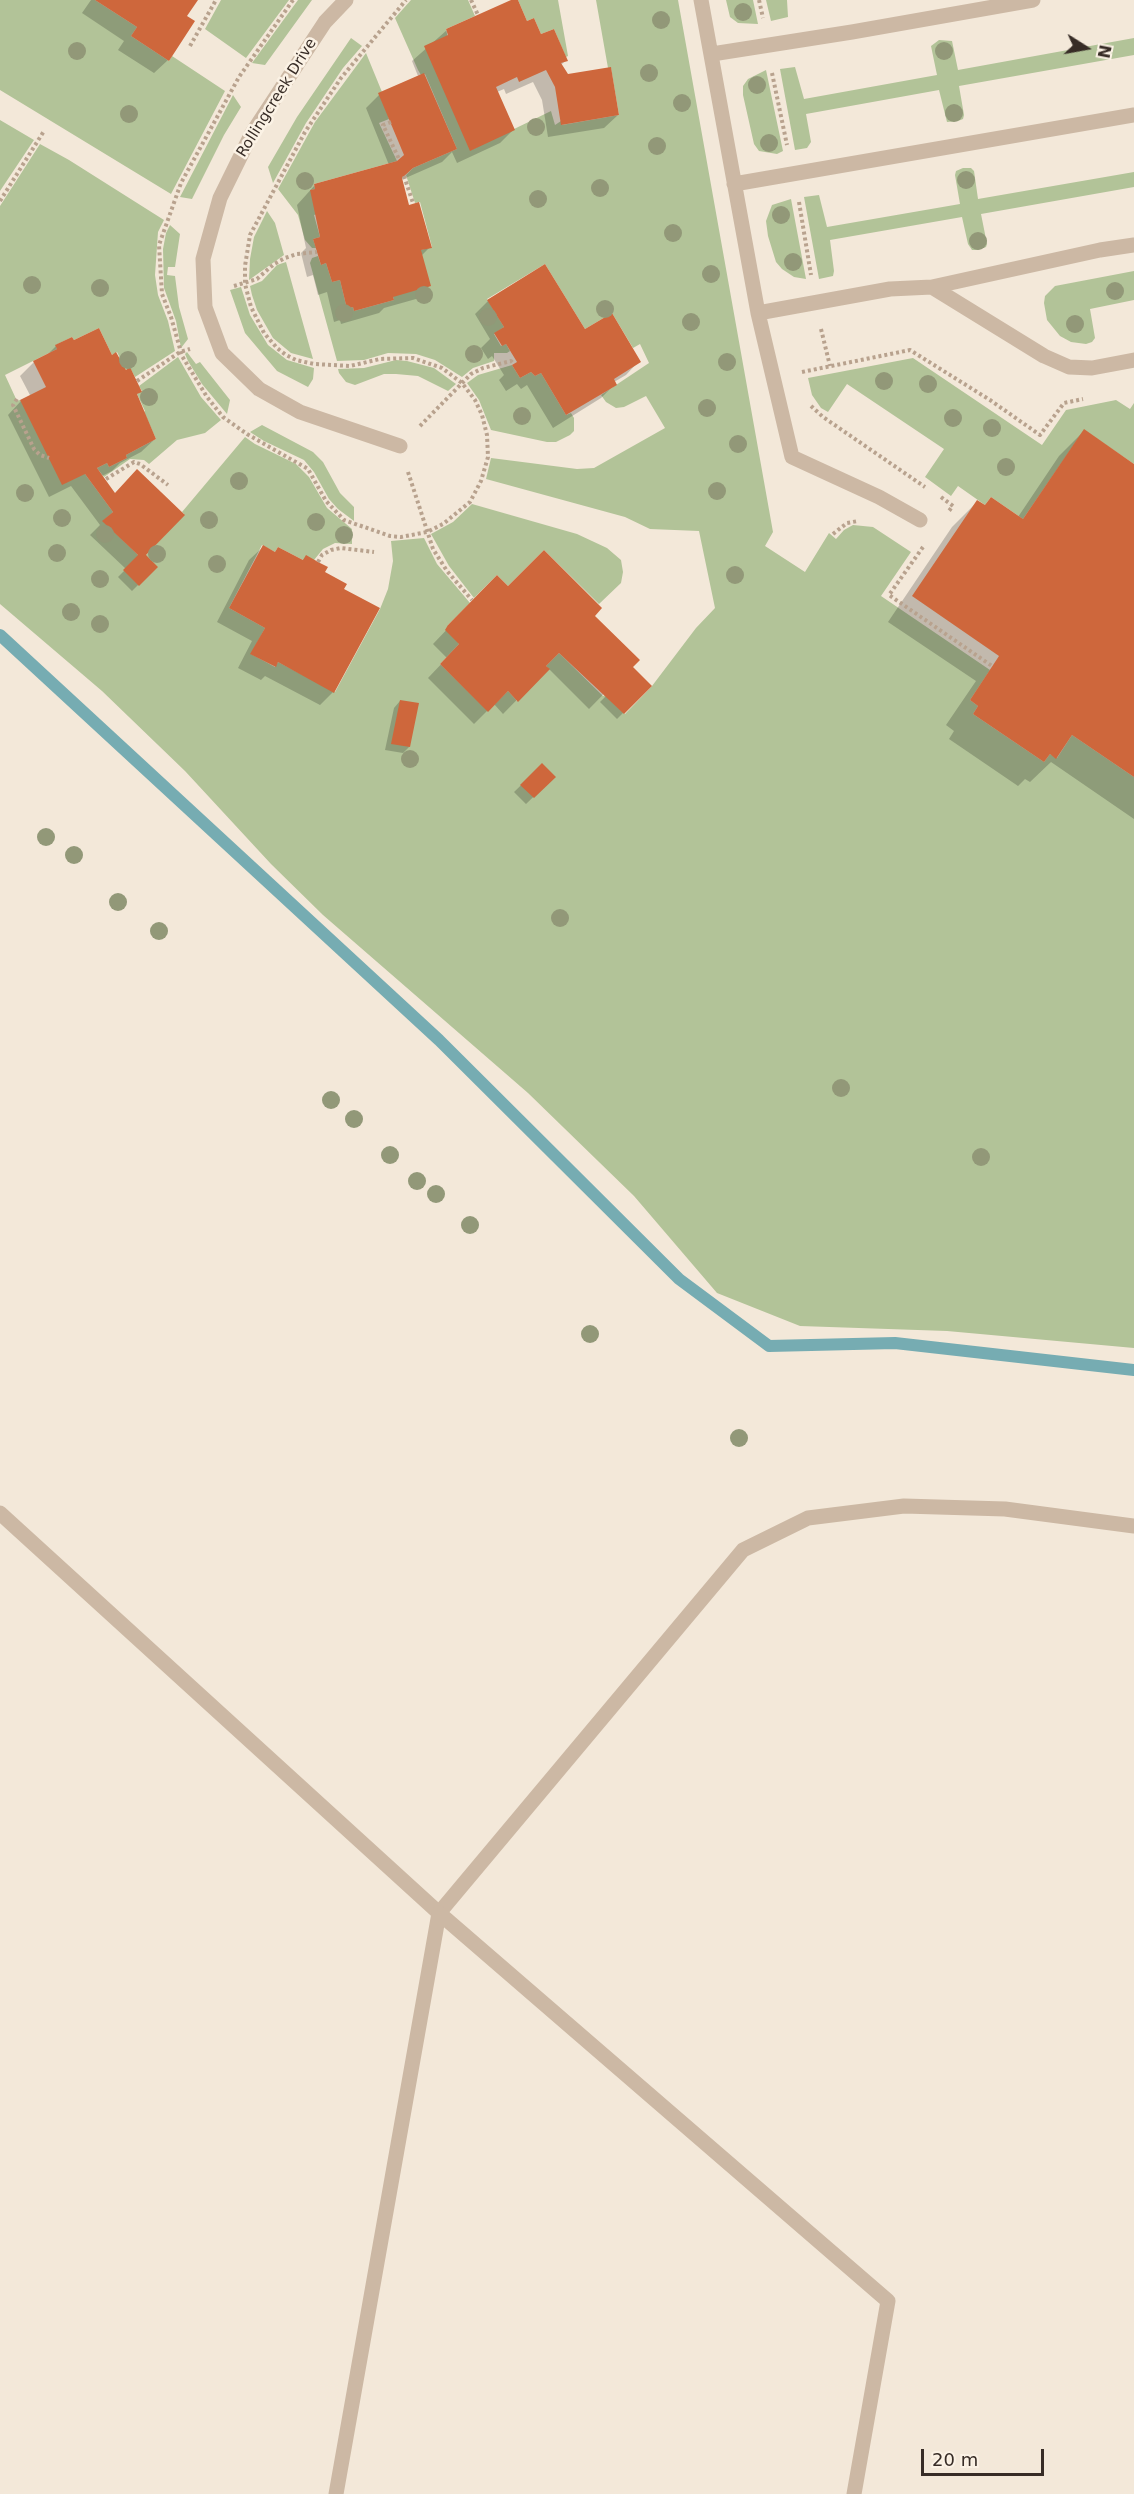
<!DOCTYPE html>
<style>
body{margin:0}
#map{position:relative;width:1134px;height:2494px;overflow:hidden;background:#f3e8d9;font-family:"DejaVu Sans",sans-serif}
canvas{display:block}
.north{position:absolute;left:1056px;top:18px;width:60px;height:60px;-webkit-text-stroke:4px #fbf2e5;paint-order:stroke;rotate:101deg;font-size:16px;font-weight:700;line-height:24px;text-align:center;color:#372c26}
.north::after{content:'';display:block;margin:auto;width:21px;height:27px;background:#372c26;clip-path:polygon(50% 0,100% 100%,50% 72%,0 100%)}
.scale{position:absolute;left:921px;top:2449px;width:123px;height:27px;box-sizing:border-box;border:3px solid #372c26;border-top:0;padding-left:8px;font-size:18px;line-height:21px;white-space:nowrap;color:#372c26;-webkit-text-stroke:4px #fbf2e5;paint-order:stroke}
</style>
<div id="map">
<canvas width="1134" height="2494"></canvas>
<div class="north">N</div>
<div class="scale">20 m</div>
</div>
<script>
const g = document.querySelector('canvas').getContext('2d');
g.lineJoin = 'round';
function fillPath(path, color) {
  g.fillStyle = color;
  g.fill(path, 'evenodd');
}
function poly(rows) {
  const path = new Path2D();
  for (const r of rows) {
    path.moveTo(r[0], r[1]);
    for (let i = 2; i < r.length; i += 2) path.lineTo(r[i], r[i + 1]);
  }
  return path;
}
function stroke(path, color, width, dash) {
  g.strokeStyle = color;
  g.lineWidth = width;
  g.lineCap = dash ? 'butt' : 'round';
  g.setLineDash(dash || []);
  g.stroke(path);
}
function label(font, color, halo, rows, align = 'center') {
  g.font = font + ' "DejaVu Sans",sans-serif';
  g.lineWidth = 5;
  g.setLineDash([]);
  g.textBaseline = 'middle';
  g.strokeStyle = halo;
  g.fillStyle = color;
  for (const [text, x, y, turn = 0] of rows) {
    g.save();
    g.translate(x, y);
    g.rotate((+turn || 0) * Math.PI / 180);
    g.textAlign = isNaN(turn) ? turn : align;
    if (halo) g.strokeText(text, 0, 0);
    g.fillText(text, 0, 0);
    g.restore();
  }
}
const green = poly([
 [0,0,95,0,137,27,131,36,169,61,172,56,225,91,171,194,0,90],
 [221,0,289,0,246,58,205,29],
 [298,0,312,0,265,65,252,63],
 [411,0,468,0,475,16,446,29,471,150,551,111,555,125,561,121,562,125,619,115,611,68,608,68,596,0,678,0,773,532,765,546,805,572,829,533,836,539,844,530,853,525,873,527,911,552,881,596,990,670,970,700,978,706,973,714,1044,762,1050,754,1057,758,1072,735,1134,777,1134,1348,947,1331,800,1326,717,1293,634,1196,528,1093,323,915,271,864,185,771,102,691,0,604,0,206,40,144,69,160,164,220,158,232,155,275,158,295,168,321,175,351,135,377,130,368,126,370,117,352,112,355,99,328,74,340,72,337,56,345,57,349,5,375,17,401,20,400,85,474,113,512,103,521,138,555,146,555,184,514,182,512,245,437,255,444,296,464,309,477,327,508,352,529,352,544,335,543,323,549,314,560,303,560,278,547,275,552,262,545,229,608,265,628,251,654,275,667,278,662,335,692,380,609,388,589,393,561,391,541,424,538,437,564,470,603,448,625,459,644,440,664,488,711,508,691,517,701,549,669,546,666,559,653,603,696,605,695,625,714,652,686,696,628,715,608,699,531,650,529,625,517,486,479,491,458,577,469,594,468,665,428,646,396,624,407,616,408,606,402,601,395,649,363,640,344,633,348,612,313,585,329,545,264,487,299,504,327,494,334,501,346,506,344,510,351,507,353,494,353,494,361,473,368,462,377,435,360,416,354,388,353,364,360,337,361,310,263,312,258,318,256,321,265,326,263,332,282,340,280,347,309,353,307,354,311,394,300,393,297,421,250,432,247,420,202,415,203,406,175,413,168,457,149,425,74,421,75,418,70,395,18],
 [518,0,558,0,568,56,566,57,554,29,541,34,534,18,527,21],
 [726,0,753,0,758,24,738,23,730,17],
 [766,0,787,0,788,17,771,21],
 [351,38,362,46,343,68,306,123,273,183,268,167,297,117],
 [1134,38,1134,55,959,86,964,115,963,119,958,121,947,122,939,90,806,114,811,142,807,148,795,150,780,69,795,67,804,99,937,75,931,46,939,40,952,41,958,70],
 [366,53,382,92,389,119,379,123,397,161,314,184,315,189,311,190,317,214,314,215,320,237,313,239,316,248,312,248,305,240,298,215,278,189,315,122],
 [766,70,783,151,777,154,759,151,754,144,743,95,743,86,748,79],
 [233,95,241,107,224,135,192,199,180,197],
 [0,120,34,140,0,191],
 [963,168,971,168,974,171,978,199,1134,172,1134,187,981,214,987,244,986,247,978,250,972,250,968,244,962,217,830,240,834,271,833,276,819,279,804,197,819,195,827,227,960,204,955,175,956,171],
 [791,199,806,279,794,277,782,269,776,262,768,236,766,221,772,205],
 [267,211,275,223,284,255,249,280,250,259,254,237],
 [170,225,180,234,175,267,168,267,167,275,175,276,179,307,188,339,181,348,176,321,164,288,163,249,166,233],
 [286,262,299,309,313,359,291,353,273,338,257,310,252,295,250,286,262,281,277,265],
 [1134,271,1134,300,1090,309,1095,338,1092,342,1086,344,1071,342,1060,336,1047,320,1044,303,1045,296,1055,286],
 [241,287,250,315,268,345,287,360,314,368,313,379,308,387,277,371,245,333,230,290],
 [187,352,196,364,200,362,230,400,227,414,202,384,188,361,185,354],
 [178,357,201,397,221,420,205,433,177,440,149,464,144,460,130,459,104,477,97,468,107,463,109,467,127,458,126,455,156,439,144,412,145,411,137,394,142,391,139,386],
 [913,358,1042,445,1066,410,1116,400,1130,409,1134,403,1134,464,1084,430,1023,519,991,497,985,505,958,486,951,496,925,477,944,449,847,384,828,412,821,408,812,395,808,378],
 [396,360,407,361,434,368,456,384,448,391,418,376,396,374,384,374,355,385,346,382,339,373,338,369,364,368],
 [512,365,520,378,531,372,535,376,541,373,566,415,571,413,574,418,574,431,570,435,556,442,547,442,491,430,479,400,467,383,478,375],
 [262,425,313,452,323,462,340,493,354,507,354,521,338,509,329,499,314,472,304,460,264,441,250,432],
 [472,504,577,534,607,548,621,560,623,572,621,583,599,604,544,550,508,586,497,575,474,598,449,566,431,534,453,522]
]);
const shadow = poly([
 [91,0,196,0,185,17,168,60,154,73,118,50,124,41,82,13],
 [515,0,526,23,566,60,561,65,567,76,618,115,604,128,548,137,542,100,533,82,506,94,504,89,497,92,513,130,500,143,457,163,452,152,442,162,401,180,408,207,430,247,421,256,429,286,416,299,384,308,379,313,341,324,340,320,334,322,327,292,318,295,313,275,307,277,301,253,306,248,297,205,315,185,389,165,366,108,379,95,418,76,412,61,447,30],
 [488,301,584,331,639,361,626,375,614,382,615,384,601,398,553,428,527,385,521,389,517,384,506,391,499,380,504,375,492,356,488,359,481,348,490,339,475,314],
 [73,342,111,357,125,372,140,391,136,395,155,439,141,452,120,463,112,471,102,476,114,495,137,471,138,561,156,567,132,591,118,577,126,569,90,535,100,525,71,486,49,497,8,415,21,401,31,397,20,376,34,362,46,356,56,346],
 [1084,431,1134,466,1134,819,1051,762,1030,782,1025,779,1018,786,949,739,954,731,946,725,976,681,888,622,952,527,977,502,984,506,991,499,1018,517,1059,456],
 [263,547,274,553,278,549,302,561,306,557,342,589,333,692,320,705,265,676,261,680,238,668,252,641,217,622,249,560],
 [497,577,508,588,593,616,637,660,589,709,548,668,503,714,494,704,474,724,428,678,447,658,433,644],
 [633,669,650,686,617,719,600,702],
 [400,701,409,747,403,753,385,750,394,708],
 [542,765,554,777,526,804,514,792]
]);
const stream = poly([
 [0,635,439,1040,679,1279,769,1346,895,1343,1134,1370]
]);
const building = poly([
 [95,0,198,0,187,16,195,21,169,61,131,36,137,27],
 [511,0,518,0,527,21,534,18,541,34,554,29,568,61,561,63,568,74,611,67,619,115,561,125,555,87,546,70,519,82,517,77,496,87,515,130,470,151,424,46,448,35,446,29],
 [424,73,457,149,413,168,402,178,409,205,419,202,432,248,421,250,431,286,393,297,394,300,354,311,353,307,347,309,340,280,332,282,326,263,321,265,313,239,320,237,310,190,315,189,314,184,397,161,404,155,378,93],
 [545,264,585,329,612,313,641,362,614,379,617,385,566,415,541,373,535,376,531,372,520,378,512,365,517,362,506,344,502,346,494,333,504,327,487,300],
 [99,328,112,355,116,352,126,370,130,367,142,392,137,394,156,439,126,455,127,458,109,467,107,463,97,468,115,493,137,469,185,515,146,555,158,567,139,586,123,570,138,555,102,521,113,512,85,474,62,485,20,400,46,387,33,361,57,349,55,345,72,337,74,340],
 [1084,429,1134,464,1134,777,1072,735,1056,759,1050,754,1044,762,973,714,978,706,970,700,999,656,912,596,977,500,985,505,991,497,1023,519],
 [263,545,275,552,278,547,303,560,306,555,320,563,328,567,325,572,347,584,344,589,380,608,334,693,278,662,276,667,250,654,265,628,229,608],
 [544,550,602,608,595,616,640,660,633,667,652,686,624,714,559,653,546,666,550,669,518,702,508,691,488,712,440,664,459,644,445,630,448,625,497,575,508,586],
 [400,700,419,703,410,747,391,744],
 [542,763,556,777,534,798,520,785]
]);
const path = poly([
 [293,0,239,77,181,183,159,245,162,294,171,317,182,356,207,397,223,417,247,434,308,469,326,501,344,520,390,536,401,537,427,532,443,524,470,502,481,481,488,457,487,435,482,415,475,400,462,383,442,368,413,358,380,359,350,366,314,364,296,360,286,355,277,348,264,333,251,307,245,284,245,266,250,235,305,132,341,78,406,0],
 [471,0,478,15],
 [759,0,763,18],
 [190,46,216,0],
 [772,73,787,145],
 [391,122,383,125,399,159],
 [404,176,413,203],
 [0,201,44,131],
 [799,202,811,275],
 [234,286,257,279,274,264,285,258,297,254,317,252],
 [821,329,830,366],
 [802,372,910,350,990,400,1040,435,1064,403,1083,399],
 [137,381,180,352,190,349],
 [17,399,13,405,34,449,40,455,49,458],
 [811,406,823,417,925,487],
 [420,426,471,374,483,368,511,361,514,364],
 [408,472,433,549,447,571,472,600],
 [106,479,134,462,140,464,168,485],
 [941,497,953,506,948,512],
 [833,534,847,523,858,521],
 [923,547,889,595,992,666],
 [318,562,322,555,331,550,341,548,374,552]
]);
const lane = poly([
 [701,0,758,313],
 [712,54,852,32,1033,0],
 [734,184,1134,115],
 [932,287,1100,250,1134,245],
 [920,520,879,497,792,457,758,313,890,289,932,287,1044,356,1069,367,1092,368,1134,360],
 [0,1513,439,1913,743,1550,808,1518,904,1506,1005,1509,1134,1526]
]);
const street = poly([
 [346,0,325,22,252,133,220,198,203,259,205,307,222,353,259,389,300,412,400,446],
 [439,1913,888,2301,854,2494],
 [336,2494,439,1913]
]);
const trees = [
 [743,12],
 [661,20],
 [77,51],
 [944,51],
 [649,73],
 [757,85],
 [682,103],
 [954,113],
 [129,114],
 [536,127],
 [769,143],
 [657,146],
 [966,180],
 [305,181],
 [600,188],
 [538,199],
 [781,215],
 [673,233],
 [978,241],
 [793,262],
 [711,274],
 [32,285],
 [100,288],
 [1115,291],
 [424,295],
 [605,309],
 [344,313],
 [488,317],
 [691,322],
 [1075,324],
 [474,354],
 [128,360],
 [727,362],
 [884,381],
 [928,384],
 [149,397],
 [707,408],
 [522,416],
 [953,418],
 [992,428],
 [738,444],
 [1006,467],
 [239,481],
 [717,491],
 [25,493],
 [62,518],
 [209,520],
 [316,522],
 [105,534],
 [344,535],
 [57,553],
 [157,554],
 [217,564],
 [735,575],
 [100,579],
 [71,612],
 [100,624],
 [410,759],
 [46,837],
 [74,855],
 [118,902],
 [560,918],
 [159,931],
 [841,1088],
 [331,1100],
 [354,1119],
 [390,1155],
 [981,1157],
 [417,1181],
 [436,1194],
 [470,1225],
 [590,1334],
 [739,1438]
];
const streetNames = [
 ["Rollingcreek Drive",277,98,-58]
];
fillPath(green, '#b2c398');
fillPath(shadow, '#0003');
stroke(stream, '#76acb2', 12);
fillPath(building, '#ce673c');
stroke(path, '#b8a28e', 4, [3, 3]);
stroke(lane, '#ccb8a4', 15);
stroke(street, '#ccb8a4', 15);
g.fillStyle = '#929878';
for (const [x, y] of trees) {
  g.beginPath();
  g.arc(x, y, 9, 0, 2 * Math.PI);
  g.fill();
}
label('15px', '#372c26', '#fbf2e5', streetNames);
</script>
